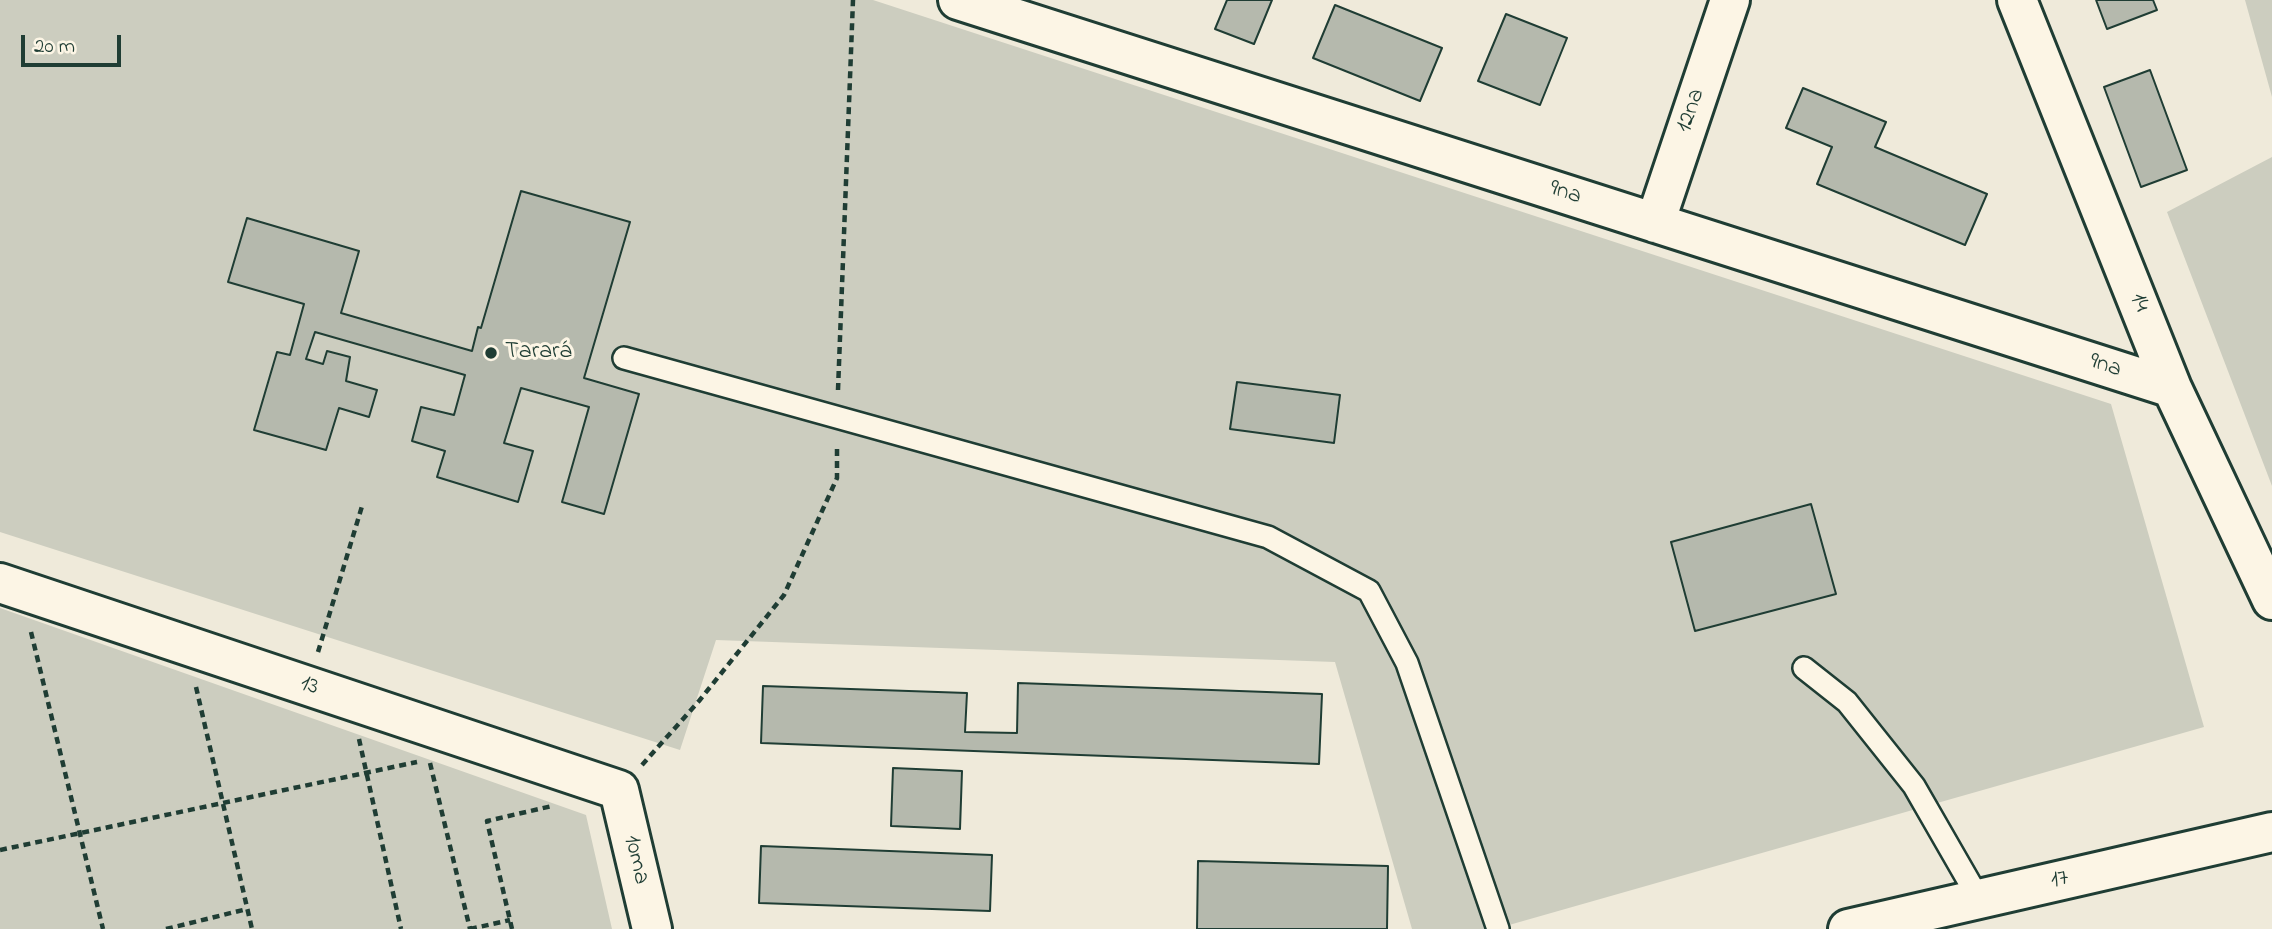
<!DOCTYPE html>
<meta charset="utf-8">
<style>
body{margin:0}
#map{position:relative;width:2272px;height:929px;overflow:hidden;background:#efeada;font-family:"Indie Flower",sans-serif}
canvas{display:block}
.scale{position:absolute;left:21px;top:35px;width:100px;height:32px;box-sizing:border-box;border:4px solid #1f3d34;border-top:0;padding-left:9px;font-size:21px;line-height:24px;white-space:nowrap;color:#1f3d34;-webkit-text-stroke:5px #fcf5e5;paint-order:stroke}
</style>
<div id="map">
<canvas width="2272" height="929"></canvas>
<div class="scale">20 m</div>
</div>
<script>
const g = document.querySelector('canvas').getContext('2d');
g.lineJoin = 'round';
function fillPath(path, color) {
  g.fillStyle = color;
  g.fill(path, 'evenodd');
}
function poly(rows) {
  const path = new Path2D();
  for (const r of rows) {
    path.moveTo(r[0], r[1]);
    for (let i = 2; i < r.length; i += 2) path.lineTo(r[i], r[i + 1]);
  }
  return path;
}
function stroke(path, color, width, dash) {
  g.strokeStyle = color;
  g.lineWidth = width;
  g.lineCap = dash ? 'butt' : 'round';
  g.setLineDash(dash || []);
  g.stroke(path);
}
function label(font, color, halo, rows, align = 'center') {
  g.font = font + ' "Indie Flower",sans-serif';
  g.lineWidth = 6;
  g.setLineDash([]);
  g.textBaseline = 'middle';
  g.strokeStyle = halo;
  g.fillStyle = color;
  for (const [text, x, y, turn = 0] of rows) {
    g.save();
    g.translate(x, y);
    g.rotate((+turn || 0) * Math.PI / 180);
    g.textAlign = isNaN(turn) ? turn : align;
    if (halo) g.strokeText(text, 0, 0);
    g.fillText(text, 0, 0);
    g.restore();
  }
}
const green = poly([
 [0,0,873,0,2111,404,2204,727,1495,929,1412,929,1335,662,716,640,680,750,0,532],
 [2245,0,2272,0,2272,97],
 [2272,157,2272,486,2167,212],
 [0,608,586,815,612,929,0,929]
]);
const building = poly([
 [1227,0,1272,0,1254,44,1215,29,1227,0],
 [2096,0,2153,0,2157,10,2107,29,2096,0],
 [1335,5,1442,48,1420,101,1313,58,1335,5],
 [1506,14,1567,38,1540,105,1478,81,1506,14],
 [2150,70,2187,170,2141,187,2104,87,2150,70],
 [1803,88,1886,122,1875,147,1987,194,1965,245,1817,184,1832,147,1786,128,1803,88],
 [521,191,630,222,584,378,639,394,604,514,562,502,589,407,521,388,504,443,533,451,518,502,437,477,445,451,412,441,421,407,454,415,465,375,315,332,306,359,323,364,327,351,350,357,346,381,377,390,369,417,339,408,326,450,254,430,277,352,290,355,304,304,228,282,247,218,359,251,341,313,472,351,478,327,481,328,521,191],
 [1237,382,1340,395,1334,443,1230,429,1237,382],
 [1811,504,1836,594,1695,631,1671,542,1811,504],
 [1018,683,1322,694,1319,764,761,743,763,686,967,693,965,732,1017,733,1018,683],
 [893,768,962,771,960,829,891,826,893,768],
 [761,846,992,855,990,911,759,903,761,846],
 [1198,861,1388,866,1387,929,1197,929,1198,861]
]);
const path = poly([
 [838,390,853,0],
 [31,632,103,929],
 [318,652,363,503],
 [196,687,252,929],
 [359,739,401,929],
 [430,763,470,929],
 [642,765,699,701,784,595,837,478,837,445],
 [0,850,417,762],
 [166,929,247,909],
 [470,929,510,920],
 [512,929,487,821,552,806]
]);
const lane = poly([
 [624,358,1268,537,1369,591,1407,663,1498,929],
 [1804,668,1847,702,1914,786,1979,899]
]);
const street = poly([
 [958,0,2172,388],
 [2017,0,2172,388,2272,600],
 [1655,223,1730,0],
 [0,583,619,790,652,929],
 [1848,929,2272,832]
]);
const markers = [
 [491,353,7,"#1f3d34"]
];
const streetNames = [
 ["12na",1692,111,-71],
 ["9na",1565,194,18],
 ["14",2138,303,68],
 ["9na",2105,367,18],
 ["13",309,687,18],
 ["10ma",635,860,77],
 ["17",2060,881,-13]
];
const poiNames = [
 ["Tarará",505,353]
];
fillPath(green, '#cccdbf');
fillPath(building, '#b5b9ad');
stroke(building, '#1f3d34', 2);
stroke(lane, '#1f3d34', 26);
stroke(street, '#1f3d34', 44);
stroke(path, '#1f3d34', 4.5, [7, 5]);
stroke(lane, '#fcf5e5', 21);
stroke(street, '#fcf5e5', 38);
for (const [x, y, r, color] of markers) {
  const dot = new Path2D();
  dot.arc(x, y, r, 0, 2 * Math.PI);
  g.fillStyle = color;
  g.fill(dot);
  stroke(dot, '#fcf5e5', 2.5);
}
label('24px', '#1f3d34', '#fcf5e5', streetNames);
label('24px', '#1f3d34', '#fcf5e5', poiNames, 'left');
</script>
